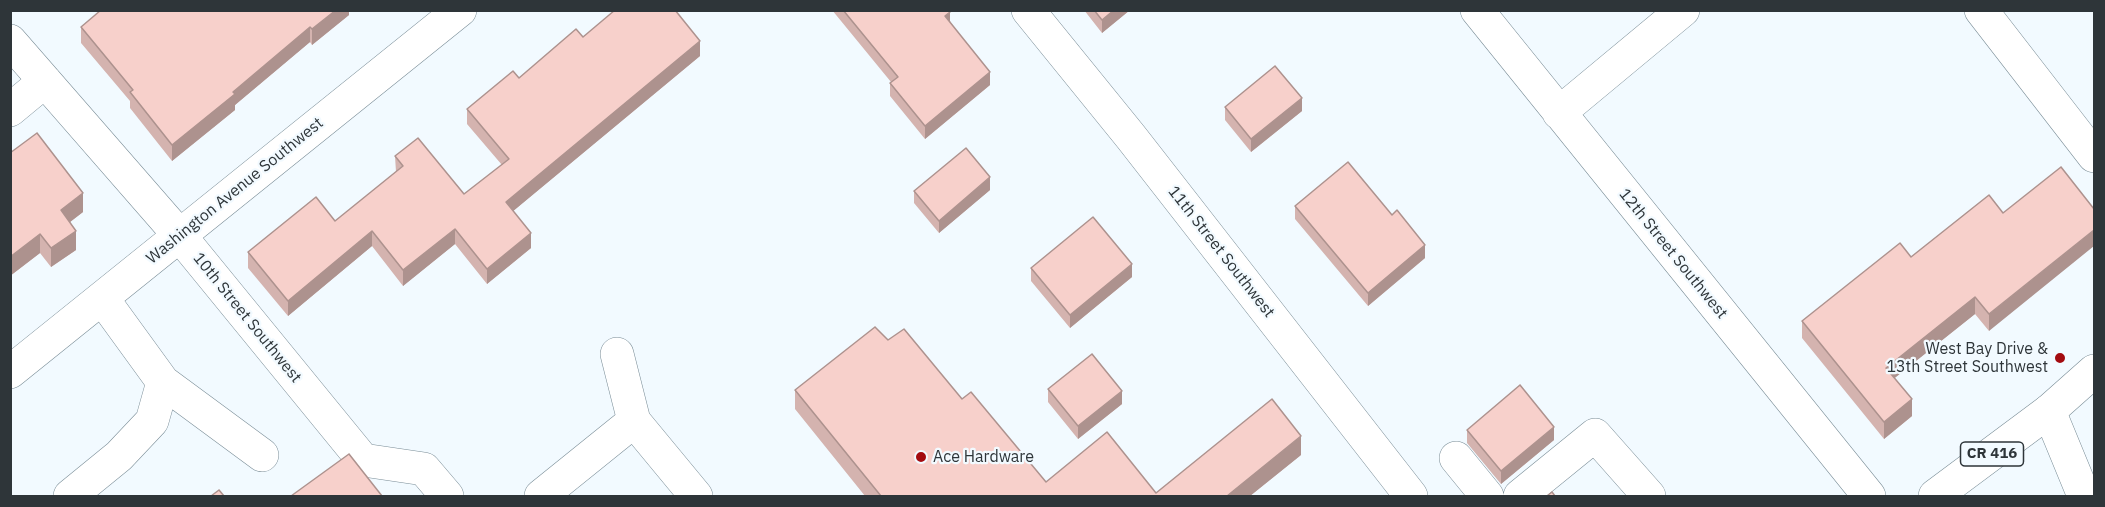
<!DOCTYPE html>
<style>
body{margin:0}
#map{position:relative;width:2105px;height:507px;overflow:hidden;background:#f2faff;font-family:"IBM Plex Sans",sans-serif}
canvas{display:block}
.frame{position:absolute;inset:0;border:12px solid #2e3539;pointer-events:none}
</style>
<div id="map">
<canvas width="2105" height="507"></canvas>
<div class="frame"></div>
</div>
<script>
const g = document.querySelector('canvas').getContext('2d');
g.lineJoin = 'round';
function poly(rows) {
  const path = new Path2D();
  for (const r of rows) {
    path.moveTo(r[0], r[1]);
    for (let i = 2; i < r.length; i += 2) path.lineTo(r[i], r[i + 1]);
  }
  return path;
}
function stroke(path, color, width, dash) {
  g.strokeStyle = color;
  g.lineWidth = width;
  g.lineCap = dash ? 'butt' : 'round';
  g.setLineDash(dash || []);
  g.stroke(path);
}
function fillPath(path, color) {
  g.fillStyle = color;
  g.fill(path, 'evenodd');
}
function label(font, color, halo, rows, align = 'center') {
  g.font = font + ' "IBM Plex Sans",sans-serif';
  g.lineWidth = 4.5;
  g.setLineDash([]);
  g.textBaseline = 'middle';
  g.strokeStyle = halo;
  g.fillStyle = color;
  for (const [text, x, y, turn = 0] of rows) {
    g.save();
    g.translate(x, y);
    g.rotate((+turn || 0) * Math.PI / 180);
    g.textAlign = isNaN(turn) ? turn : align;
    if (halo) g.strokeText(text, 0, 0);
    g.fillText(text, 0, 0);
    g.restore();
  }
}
const minor = poly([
 [1028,10,1131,137,1411,496],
 [1477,10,1869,496],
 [1981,10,2094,156],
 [10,41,180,236,363,460,424,469,447,496],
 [10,110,45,81],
 [1559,113,1683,10],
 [617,354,634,421],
 [10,372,460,10],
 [163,382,262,455],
 [2049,411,2084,496],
 [1456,458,1487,496],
 [70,496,119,456,152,421,163,382,102,298],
 [541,496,634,421,696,496],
 [1520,496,1595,435,1649,496]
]);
const major = poly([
 [1935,496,2049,411,2094,371]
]);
const wall = poly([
 [349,10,349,15,312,45,310,42,235,105,235,110,172,161,130,108,130,101,81,43,81,27],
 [832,10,948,10,950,21,990,85,925,139,890,96,890,83,891,82],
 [1084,10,1130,10,1102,33],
 [583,37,700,56,513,211,531,248,487,284,455,244,403,286,372,246,288,316,248,268,248,252,335,221,396,172,395,156,464,194,502,165,467,124,467,109,519,78],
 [1225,107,1302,111,1251,152,1225,120],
 [10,153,83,212,70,222,76,250,51,267,40,253,10,276],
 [990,190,939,233,914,203,914,191],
 [1989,195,1989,331,1975,314,1894,378,1912,416,1884,439,1802,338,1802,321,1911,257],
 [1295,206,1425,258,1368,306,1295,219],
 [1031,268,1132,277,1070,328,1031,281],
 [888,340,962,399,1046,482,1156,493,1301,455,1250,496,865,496,795,409,795,390],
 [1048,389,1122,404,1078,439,1048,402],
 [1467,430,1554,440,1501,484,1467,443]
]);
const shadedWall = poly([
 [336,10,349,10,349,15,312,45,312,29],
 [1114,10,1130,10,1102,33,1102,20],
 [950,12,950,25,945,16],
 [310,27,310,42,235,105,235,110,172,161,172,145,233,92],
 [700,41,700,56,506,217,506,202],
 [990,72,990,85,925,139,925,126],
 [1302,98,1302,111,1251,152,1251,139],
 [990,177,990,190,939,233,939,221],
 [83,193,83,212,61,229,61,210],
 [455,229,455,244,403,286,403,270],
 [2094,230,2094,246,1989,331,1989,314],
 [76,231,76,250,51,267,51,248],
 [372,231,372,246,288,316,288,301],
 [531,233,531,248,487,284,487,269],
 [40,234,40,253,10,276,10,257],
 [1425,245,1425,258,1368,306,1368,293],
 [1132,264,1132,277,1070,328,1070,315],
 [1975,297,1975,314,1886,385,1886,368],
 [1122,391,1122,404,1078,439,1078,426],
 [1912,399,1912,416,1884,439,1884,422],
 [1554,427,1554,440,1501,484,1501,471],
 [1301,436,1301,455,1250,496,1227,496]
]);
const building = poly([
 [101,10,336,10,312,29,310,27,233,92,235,94,172,145,130,92,133,90,81,27,101,10],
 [615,10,675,10,700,41,506,202,531,233,487,269,455,229,403,270,372,231,288,301,248,252,316,197,335,221,403,166,395,156,418,138,464,194,509,159,467,109,513,71,519,78,576,29,583,37,615,10],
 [843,10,948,10,950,12,945,16,990,72,925,126,890,83,898,77,843,10],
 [1094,10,1114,10,1102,20,1094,10],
 [1275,66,1302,98,1251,139,1225,107,1275,66],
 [37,133,83,193,61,210,76,231,51,248,40,234,10,257,10,153,37,133],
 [966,148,990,177,939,221,914,191,966,148],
 [1348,162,1392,215,1397,210,1425,245,1368,293,1295,206,1348,162],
 [2061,167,2094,209,2094,230,1989,314,1975,297,1886,368,1912,399,1884,422,1802,321,1900,243,1911,257,1989,195,2003,213,2061,167],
 [1093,217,1132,264,1070,315,1031,268,1093,217],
 [875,327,888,340,904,329,962,399,971,392,1046,482,1107,432,1156,493,1272,399,1301,436,1227,496,881,496,795,390,875,327],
 [1092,354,1122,391,1078,426,1048,389,1092,354],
 [1520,385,1554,427,1501,471,1467,430,1520,385],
 [349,454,382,496,291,496,349,454],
 [219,490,224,496,211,496,219,490],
 [1552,492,1555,496,1547,496,1552,492]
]);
const markers = [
 [2060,358,6,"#a30b10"],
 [921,457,6,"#a30b10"]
];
const shields = [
 [1992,454,63]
];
const shieldNames = [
 ["CR 416",1992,454]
];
const streetNames = [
 ["Washington Avenue Southwest",235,191,-39],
 ["11th Street Southwest",1221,252,52],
 ["12th Street Southwest",1673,254,51],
 ["10th Street Southwest",247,318,51]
];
const poiNames = [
 ["West Bay Drive &",2048,349],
 ["13th Street Southwest",2048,367],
 ["Ace Hardware",933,457,"left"]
];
stroke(minor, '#7a8d97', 34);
stroke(major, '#7a8d97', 34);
stroke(minor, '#fff', 33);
stroke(major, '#fff', 33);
fillPath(wall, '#d4b3af');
fillPath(shadedWall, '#ad928e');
fillPath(building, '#f7d0cb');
stroke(building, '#ad928e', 1.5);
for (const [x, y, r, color] of markers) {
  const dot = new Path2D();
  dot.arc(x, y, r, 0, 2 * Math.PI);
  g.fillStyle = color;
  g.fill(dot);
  stroke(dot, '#f2faff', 2);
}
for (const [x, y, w] of shields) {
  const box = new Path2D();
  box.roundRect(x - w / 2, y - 12, w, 24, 4.5);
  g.fillStyle = '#f2faff';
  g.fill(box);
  stroke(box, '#2e3539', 1.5);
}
label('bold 15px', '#2e3539', null, shieldNames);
label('16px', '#2e3539', '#f2faff', streetNames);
label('16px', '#2e3539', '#f2faff', poiNames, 'right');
</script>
